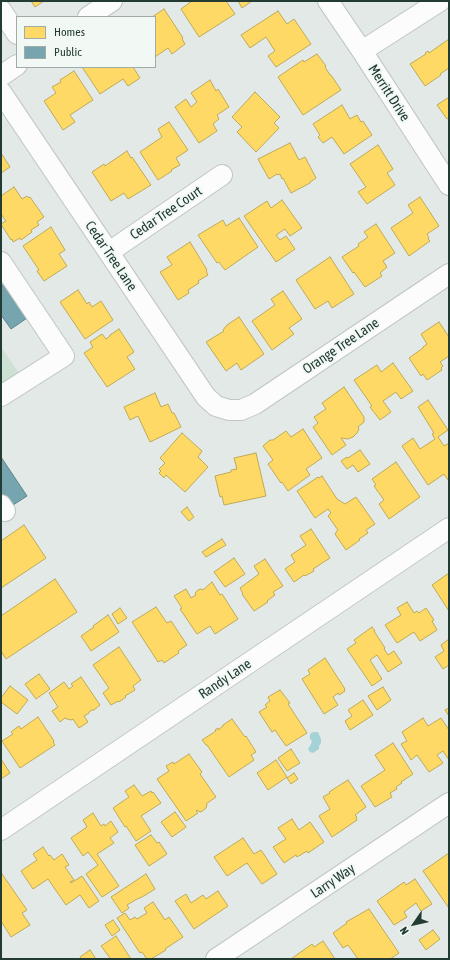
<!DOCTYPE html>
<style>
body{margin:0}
#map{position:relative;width:450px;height:960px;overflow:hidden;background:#e3e9e6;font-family:"Asap Condensed",sans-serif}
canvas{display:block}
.frame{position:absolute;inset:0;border:2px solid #223b33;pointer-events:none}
.legend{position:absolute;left:16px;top:16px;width:140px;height:52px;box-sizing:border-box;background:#f2f8f4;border:1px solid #9faca7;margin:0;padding:5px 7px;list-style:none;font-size:12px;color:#223b33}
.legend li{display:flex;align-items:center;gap:8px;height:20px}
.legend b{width:20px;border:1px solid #9faca7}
.north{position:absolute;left:394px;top:904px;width:40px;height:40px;-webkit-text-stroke:3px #f2f8f4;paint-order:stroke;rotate:236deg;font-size:11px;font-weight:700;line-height:16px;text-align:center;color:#223b33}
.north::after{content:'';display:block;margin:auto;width:14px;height:18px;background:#223b33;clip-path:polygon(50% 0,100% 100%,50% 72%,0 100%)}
</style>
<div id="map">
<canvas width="450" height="960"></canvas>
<div class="frame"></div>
<ul class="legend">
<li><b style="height:11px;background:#ffd966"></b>Homes</li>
<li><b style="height:11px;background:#76a5af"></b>Public</li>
</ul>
<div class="north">N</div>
</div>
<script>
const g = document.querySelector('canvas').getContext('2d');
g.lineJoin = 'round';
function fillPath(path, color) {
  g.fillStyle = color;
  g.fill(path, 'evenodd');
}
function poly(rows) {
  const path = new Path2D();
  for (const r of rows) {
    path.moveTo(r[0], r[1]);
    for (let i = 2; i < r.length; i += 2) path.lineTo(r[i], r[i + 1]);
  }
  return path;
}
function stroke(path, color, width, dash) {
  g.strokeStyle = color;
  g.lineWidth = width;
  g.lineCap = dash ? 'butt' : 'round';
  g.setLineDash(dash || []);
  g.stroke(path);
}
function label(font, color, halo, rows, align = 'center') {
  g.font = font + ' "Asap Condensed",sans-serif';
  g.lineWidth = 4;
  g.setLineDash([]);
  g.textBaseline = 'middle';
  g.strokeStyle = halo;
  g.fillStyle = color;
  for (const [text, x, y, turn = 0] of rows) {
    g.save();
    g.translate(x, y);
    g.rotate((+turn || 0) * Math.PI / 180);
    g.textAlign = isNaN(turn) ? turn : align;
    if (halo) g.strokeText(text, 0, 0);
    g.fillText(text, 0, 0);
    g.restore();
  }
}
const green = poly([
 [1,347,21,376,1,389]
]);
const water = poly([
 [314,732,318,732,321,739,321,743,319,746,319,749,313,753,310,752,308,749,311,744,312,741,310,739,310,735,311,733]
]);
const homes = poly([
 [31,1,44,1,35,7,31,1],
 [192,1,226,1,235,14,199,37,181,9,192,1],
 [238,1,252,1,242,8,238,1],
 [164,9,183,38,182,39,185,44,172,54,168,48,155,57,155,17,152,17,164,9],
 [278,11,287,24,294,19,311,44,276,67,268,56,275,51,266,37,250,48,241,35,278,11],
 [449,39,449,68,440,74,441,75,425,86,410,64,426,54,425,53,428,51,429,53,449,39],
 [317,54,326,66,325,67,330,75,331,75,341,90,303,115,278,77,303,60,304,62,317,54],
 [82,67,133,67,140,78,128,86,123,79,100,94,82,67],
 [74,71,93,100,70,115,75,122,63,130,44,101,56,93,52,87,61,82,60,80,74,71],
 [210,80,216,91,218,89,229,107,217,115,219,119,213,124,217,131,199,143,175,107,186,99,191,107,197,102,191,93,210,80],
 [255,92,280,117,274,123,279,128,256,152,237,132,242,127,232,117,255,92],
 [449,97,449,118,447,119,437,105,449,97],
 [342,105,350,119,357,115,361,122,363,121,372,135,344,154,332,137,323,143,318,137,320,135,313,124,342,105],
 [169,122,188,150,176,158,180,165,171,170,172,171,158,180,140,152,162,137,158,129,169,122],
 [290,143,299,160,305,157,316,178,310,182,310,183,291,193,283,178,282,179,280,174,278,175,277,174,269,179,258,159,290,143],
 [378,145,393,169,387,173,395,185,367,204,358,192,366,187,350,164,378,145],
 [127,151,131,158,132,157,151,185,128,199,124,193,111,201,92,172,104,164,105,166,127,151],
 [1,153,10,167,1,173,1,153],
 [14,187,22,199,27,196,29,198,30,197,44,217,37,222,39,225,31,230,32,232,21,240,20,238,13,242,12,239,11,240,1,224,6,221,1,214,1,196,14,187],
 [420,197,439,226,427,234,429,238,428,239,430,241,409,256,391,228,413,213,408,205,420,197],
 [282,200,302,228,290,236,285,229,276,235,280,240,286,236,295,249,276,262,244,216,267,201,271,208,282,200],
 [239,218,258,247,225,270,219,262,217,263,198,235,223,220,226,226,239,218],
 [376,224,395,253,383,261,387,267,380,273,382,276,365,287,354,272,353,273,342,257,359,246,358,244,368,237,364,232,376,224],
 [51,227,65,250,59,254,67,266,44,281,37,271,39,270,23,246,51,227],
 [190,242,207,270,206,271,208,275,198,281,199,283,188,290,189,293,178,300,160,272,172,265,167,257,190,242],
 [330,257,354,294,332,308,328,301,315,309,296,280,330,257],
 [78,290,87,304,89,302,92,307,101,301,113,320,85,339,60,302,78,290],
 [283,291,302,319,289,328,294,334,272,350,252,321,275,305,271,299,283,291],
 [239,317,264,354,241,370,237,363,226,371,206,342,224,331,223,330,227,325,239,317],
 [439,322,449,337,449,356,440,362,443,366,441,368,442,370,427,380,423,374,421,376,409,358,423,348,423,347,427,344,421,334,439,322],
 [119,329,134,352,127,357,135,369,107,387,84,353,93,347,90,342,102,334,106,339,110,336,110,335,119,329],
 [393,363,413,391,401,399,396,392,383,401,391,412,380,420,370,407,372,406,354,380,377,365,381,372,393,363],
 [344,387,364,417,364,422,358,427,359,429,357,433,353,437,348,439,341,438,346,445,332,455,313,427,318,423,314,417,326,409,322,403,344,387],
 [155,393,161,407,168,404,172,413,174,413,181,427,150,442,138,416,130,420,124,407,155,393],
 [428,400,448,430,438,437,444,446,449,443,449,480,448,480,444,474,428,485,402,446,413,438,420,449,435,439,432,434,434,433,418,407,428,400],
 [303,429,322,458,306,469,310,475,288,491,282,482,281,483,268,464,273,460,263,446,270,440,273,440,286,431,291,437,303,429],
 [182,433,202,451,198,457,208,467,185,492,166,475,164,478,159,473,161,471,159,469,165,463,160,458,182,433],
 [360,450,370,464,358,472,353,465,347,469,341,461,347,457,348,458,360,450],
 [256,453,266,496,224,505,222,496,220,497,215,476,231,472,231,470,237,469,234,458,256,453],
 [396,462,420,497,389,519,379,504,384,500,374,486,376,485,372,479,396,462],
 [322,476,337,499,345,504,356,497,375,524,366,530,368,533,359,539,360,540,346,550,335,534,336,533,336,532,338,530,328,516,331,513,328,509,315,518,297,491,318,477,319,478,322,476],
 [187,507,194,517,189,521,181,512,187,507],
 [24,525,46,558,1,588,1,541,24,525],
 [311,529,330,558,313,569,314,571,305,576,304,575,294,582,285,569,295,562,291,555,306,545,300,536,311,529],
 [222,539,226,545,206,557,202,552,222,539],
 [234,558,245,574,225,587,214,572,234,558],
 [265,559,283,586,273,592,275,595,267,601,268,602,254,611,242,594,243,594,240,588,259,574,254,566,265,559],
 [449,573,449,611,432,585,449,573],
 [55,579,77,612,6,659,1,651,1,616,55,579],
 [212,582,220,595,222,594,238,619,215,634,210,626,197,634,180,609,182,608,174,596,186,589,191,598,196,595,195,593,198,590,201,589,203,590,212,582],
 [407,602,414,613,417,611,419,613,426,608,434,620,432,621,437,630,420,641,414,632,397,643,385,625,401,615,397,608,407,602],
 [156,607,167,623,171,621,187,645,178,651,179,653,164,663,162,660,158,662,132,622,156,607],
 [120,608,127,618,118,624,112,614,120,608],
 [108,615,119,632,91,651,81,636,94,627,93,626,108,615],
 [372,627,375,631,374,631,385,648,384,649,388,655,394,651,402,663,388,672,377,655,370,660,382,679,372,686,347,649,356,643,354,640,372,627],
 [449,639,449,665,443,669,435,657,444,651,441,645,449,639],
 [119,647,141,680,133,686,135,690,125,696,126,697,119,702,118,701,111,705,103,693,109,688,93,665,119,647],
 [325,658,345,689,344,690,345,691,339,695,338,693,333,697,338,705,324,714,302,679,310,674,308,670,325,658],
 [39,674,50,689,36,699,25,684,39,674],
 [81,677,100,705,94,710,92,710,89,712,89,713,86,715,84,716,88,722,79,728,73,719,71,720,67,719,65,718,60,722,52,711,58,707,49,693,64,682,69,689,73,686,71,684,81,677],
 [10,686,28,700,17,714,1,702,1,698,10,686],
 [383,687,391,700,377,710,368,696,383,687],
 [280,690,290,703,288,704,307,733,286,746,275,730,272,732,259,712,267,707,265,705,270,701,268,697,280,690],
 [363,700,373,715,350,730,345,721,352,716,348,710,363,700],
 [449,708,449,716,445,710,449,708],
 [38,717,54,741,53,742,55,745,20,768,2,741,13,734,11,732,19,726,21,729,38,717],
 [423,718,428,726,441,718,449,730,449,760,443,751,437,755,443,763,429,772,417,755,411,760,401,744,407,741,402,732,423,718],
 [232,719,245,737,246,736,256,752,251,755,254,760,229,777,207,745,206,745,202,740,216,731,215,730,218,728,218,730,223,726,223,725,232,719],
 [393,743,413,774,401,782,402,783,396,787,397,789,390,793,392,797,375,807,361,786,385,770,375,755,393,743],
 [291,749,300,763,287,771,278,758,291,749],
 [189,754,202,772,200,774,216,797,206,804,207,805,206,808,201,812,198,811,197,810,196,811,198,813,186,821,157,779,169,771,166,766,173,762,174,764,189,754],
 [1,759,10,773,1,779,1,759],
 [276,760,287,777,268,790,257,773,276,760],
 [294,773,298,779,291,784,287,778,294,773],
 [348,780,366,807,355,815,357,817,356,818,357,820,332,837,319,816,330,809,323,797,330,793,329,792,348,780],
 [134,785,142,796,151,791,152,793,153,792,161,803,141,816,151,831,136,841,126,826,125,827,113,808,129,797,125,791,134,785],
 [175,812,186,827,172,837,161,822,175,812],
 [93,813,101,826,104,824,105,826,111,821,118,832,110,838,114,843,97,854,119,886,102,897,86,874,98,865,88,852,83,856,71,838,87,827,83,820,93,813],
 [292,819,299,830,310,822,324,842,308,853,307,851,297,857,296,855,284,863,273,847,286,839,278,828,292,819],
 [151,835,157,843,159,842,167,854,149,866,135,845,151,835],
 [243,838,254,854,261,850,277,874,262,884,247,863,227,876,214,857,243,838],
 [43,847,49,856,50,855,54,860,62,854,69,865,65,867,74,880,70,882,71,883,82,876,99,901,89,908,80,895,66,905,48,879,33,889,21,871,37,860,33,854,43,847],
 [449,853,449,908,423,871,449,853],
 [2,874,27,910,22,913,30,925,11,937,1,921,1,875,2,874],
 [146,874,155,889,142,897,137,899,127,905,129,908,122,913,111,897,146,874],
 [415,879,432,904,421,911,416,903,404,912,407,917,394,925,377,901,404,882,406,885,415,879],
 [218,891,228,906,194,929,175,901,186,894,191,903,203,895,206,899,218,891],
 [153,902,165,920,169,917,183,937,165,949,166,950,151,959,147,959,142,952,140,953,117,918,125,913,130,920,135,917,137,919,147,913,144,908,153,902],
 [369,909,399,953,390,959,358,959,348,945,343,948,333,933,347,923,346,922,369,909],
 [113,920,120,930,112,936,105,925,113,920],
 [433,930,440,939,426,950,419,940,433,930],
 [116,936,131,959,107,959,110,958,101,946,116,936],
 [323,941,335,959,291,959,312,944,314,947,323,941],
 [90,950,96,959,81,959,80,957,90,950]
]);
const public = poly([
 [6,283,30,316,11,329,1,315,1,286,6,283],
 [1,457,27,496,10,507,1,494,1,457]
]);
const minor = poly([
 [328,1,362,51,449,185],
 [1,10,17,34],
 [88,17,112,1],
 [362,51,440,1],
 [1,76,17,65],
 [1,92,206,397,216,406,229,410,241,410,255,404,449,274],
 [109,252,222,175],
 [1,262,64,356,1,396],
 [1,505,5,511],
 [1,830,449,528],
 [216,959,449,803]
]);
const streetNames = [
 ["Merritt Drive",389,93,57],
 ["Cedar Tree Court",166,213,-34],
 ["Cedar Tree Lane",111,256,56],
 ["Orange Tree Lane",341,346,-34],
 ["Randy Lane",225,679,-34],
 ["Larry Way",333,881,-34]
];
fillPath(green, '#cde2d2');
fillPath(water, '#a5d2d6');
fillPath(homes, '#ffd966');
stroke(homes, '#bdaa57', 1);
fillPath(public, '#76a5af');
stroke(public, '#5d858a', 1);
stroke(minor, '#c0c6c3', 22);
stroke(minor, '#fbfcfb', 20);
label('14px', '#223b33', '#f2f8f4', streetNames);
</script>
